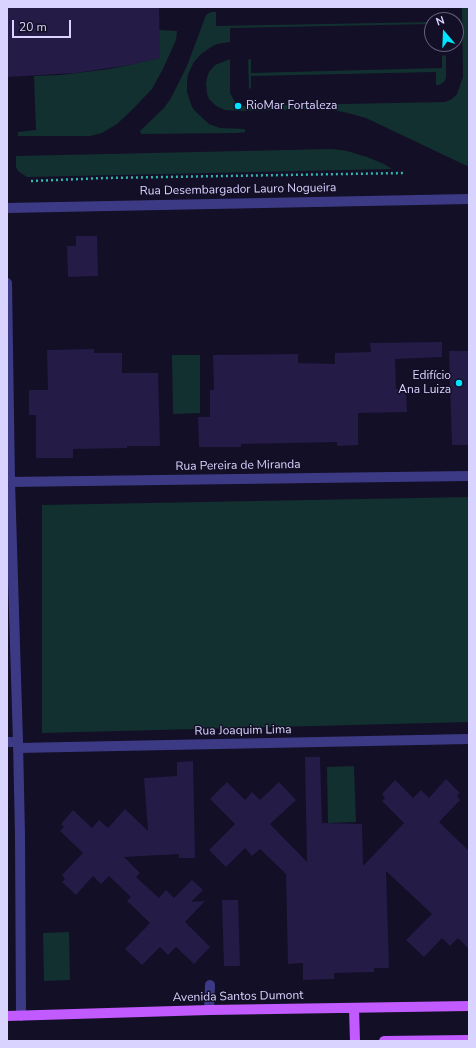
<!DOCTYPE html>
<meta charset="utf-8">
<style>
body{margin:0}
#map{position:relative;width:476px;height:1048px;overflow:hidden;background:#130f26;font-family:"Nunito Sans",sans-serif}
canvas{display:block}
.frame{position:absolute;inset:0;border:8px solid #d9d4ff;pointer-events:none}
.north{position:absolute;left:424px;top:12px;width:40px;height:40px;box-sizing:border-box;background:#130f26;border:1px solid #625e7d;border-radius:50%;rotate:341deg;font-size:11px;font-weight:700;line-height:16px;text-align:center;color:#d9d4ff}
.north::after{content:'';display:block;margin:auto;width:14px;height:18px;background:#00e5ff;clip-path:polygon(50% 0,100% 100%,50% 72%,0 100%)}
.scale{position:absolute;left:12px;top:20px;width:59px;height:18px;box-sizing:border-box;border:2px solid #d9d4ff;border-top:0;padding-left:5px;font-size:12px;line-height:14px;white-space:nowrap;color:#d9d4ff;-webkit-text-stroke:3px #130f26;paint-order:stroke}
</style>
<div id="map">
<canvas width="476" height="1048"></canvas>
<div class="frame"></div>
<div class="north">N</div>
<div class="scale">20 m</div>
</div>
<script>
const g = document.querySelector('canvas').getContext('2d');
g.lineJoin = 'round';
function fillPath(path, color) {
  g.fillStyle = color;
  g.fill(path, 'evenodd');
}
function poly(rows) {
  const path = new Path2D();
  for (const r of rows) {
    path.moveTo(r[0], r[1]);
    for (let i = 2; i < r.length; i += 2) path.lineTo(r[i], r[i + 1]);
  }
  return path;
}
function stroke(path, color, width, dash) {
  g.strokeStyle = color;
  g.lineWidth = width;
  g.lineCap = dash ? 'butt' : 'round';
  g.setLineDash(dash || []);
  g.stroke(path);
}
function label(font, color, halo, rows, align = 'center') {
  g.font = font + ' "Nunito Sans",sans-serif';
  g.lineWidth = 3;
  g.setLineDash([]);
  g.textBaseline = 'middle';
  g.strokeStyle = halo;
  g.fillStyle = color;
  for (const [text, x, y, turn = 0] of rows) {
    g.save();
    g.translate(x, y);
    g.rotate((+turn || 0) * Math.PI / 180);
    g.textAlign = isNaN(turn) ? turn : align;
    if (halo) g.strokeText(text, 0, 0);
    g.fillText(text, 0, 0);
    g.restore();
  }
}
const green = poly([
 [462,7,469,7,469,167,366,118,344,112,326,109,310,109,239,111,225,110,218,107,215,105,209,99,207,94,206,84,207,78,209,72,215,65,230,59,230,93,235,102,241,106,445,102,452,99,457,94,463,77],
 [211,12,216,12,216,26,432,22,432,24,230,28,230,42,217,44,211,47,201,54,194,62,188,74,187,82,187,92,192,107,195,111,209,124,220,128,244,129,245,130,245,132,237,133,141,134,140,131,164,108,171,98,187,66,206,15],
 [159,30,177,31,176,40,163,69,152,89,132,110,117,124,102,133,90,136,18,136,18,132,36,130,34,76,60,75,109,69,129,65,159,58],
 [444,55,446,56,446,78,444,82,439,85,436,85,436,72,251,76,251,89,249,88,248,60,250,59,251,59,251,73,442,68,442,56],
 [332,149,347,151,367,157,384,164,392,169,27,177,18,171,16,167,16,156],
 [172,355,200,355,200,413,173,414],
 [469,497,469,722,42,733,42,505],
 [354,766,356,822,328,823,327,767],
 [69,932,70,980,44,981,43,933]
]);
const building = poly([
 [7,7,159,7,160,58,129,65,76,73,7,77],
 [76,236,97,236,98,276,68,277,67,246,76,246],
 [442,342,442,357,395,359,396,389,406,389,407,412,358,413,358,445,337,446,337,442,241,444,241,447,199,447,198,417,210,417,210,390,214,390,213,355,298,354,298,363,335,364,335,353,371,352,370,343],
 [94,349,94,353,122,353,122,373,158,373,160,446,127,446,127,448,73,449,73,458,36,458,36,415,29,415,29,390,48,390,47,350],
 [449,351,469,351,469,445,452,445],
 [305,757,320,757,322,823,362,824,363,866,404,823,382,801,385,798,382,794,395,780,413,798,421,790,429,798,446,779,460,793,457,796,460,800,439,822,469,851,469,949,458,938,450,946,442,938,424,957,406,940,432,914,386,871,389,968,374,968,374,972,334,973,334,979,303,980,303,963,288,964,286,874,260,849,252,856,245,848,226,867,209,850,235,824,210,799,227,782,245,800,252,792,260,800,279,782,296,800,270,824,307,862],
 [193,761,195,858,179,858,179,854,124,857,140,873,136,877,159,898,166,890,174,898,192,880,203,890,191,902,205,901,185,922,210,947,194,964,176,947,168,955,160,947,142,965,125,949,150,923,127,901,131,897,109,876,101,884,93,876,76,895,62,882,65,879,62,875,83,853,60,831,64,827,61,824,73,810,92,828,99,820,108,828,125,809,148,831,144,778,177,776,177,762],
 [222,900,238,900,240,966,224,966]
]);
const path = poly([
 [31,181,105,178,405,173]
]);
const service = poly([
 [7,742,18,742],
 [209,1010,210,985]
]);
const minor = poly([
 [7,283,10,482,18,742,20,835,21,1016],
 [7,482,469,476],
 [18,748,469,739]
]);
const tertiary = poly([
 [7,208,469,199]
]);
const primary = poly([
 [354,1008,355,1041],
 [7,1016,209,1010,469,1006],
 [384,1041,469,1040]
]);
const markers = [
 [238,106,4,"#00e5ff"],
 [459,383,4,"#00e5ff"]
];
const poiNames = [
 ["RioMar Fortaleza",246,106],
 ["Edifício",451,376,"right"],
 ["Ana Luiza",451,390,"right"]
];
const streetNames = [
 ["Rua Desembargador Lauro Nogueira",238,190,-1],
 ["Rua Pereira de Miranda",238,466,-1],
 ["Rua Joaquim Lima",243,731,-1],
 ["Avenida Santos Dumont",238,997,-1]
];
fillPath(green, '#12302f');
fillPath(building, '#241b47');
stroke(path, '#2fb8b0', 2.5, [2, 3]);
stroke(service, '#3d3a85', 10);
stroke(minor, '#3d3a85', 10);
stroke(tertiary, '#3d3a85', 10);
stroke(primary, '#c25bff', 10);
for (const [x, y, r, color] of markers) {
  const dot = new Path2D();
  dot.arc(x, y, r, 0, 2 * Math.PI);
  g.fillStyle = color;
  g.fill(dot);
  stroke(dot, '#130f26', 1.5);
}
label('12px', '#d9d4ff', '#130f26', poiNames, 'left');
label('12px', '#d9d4ff', '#130f26', streetNames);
</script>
